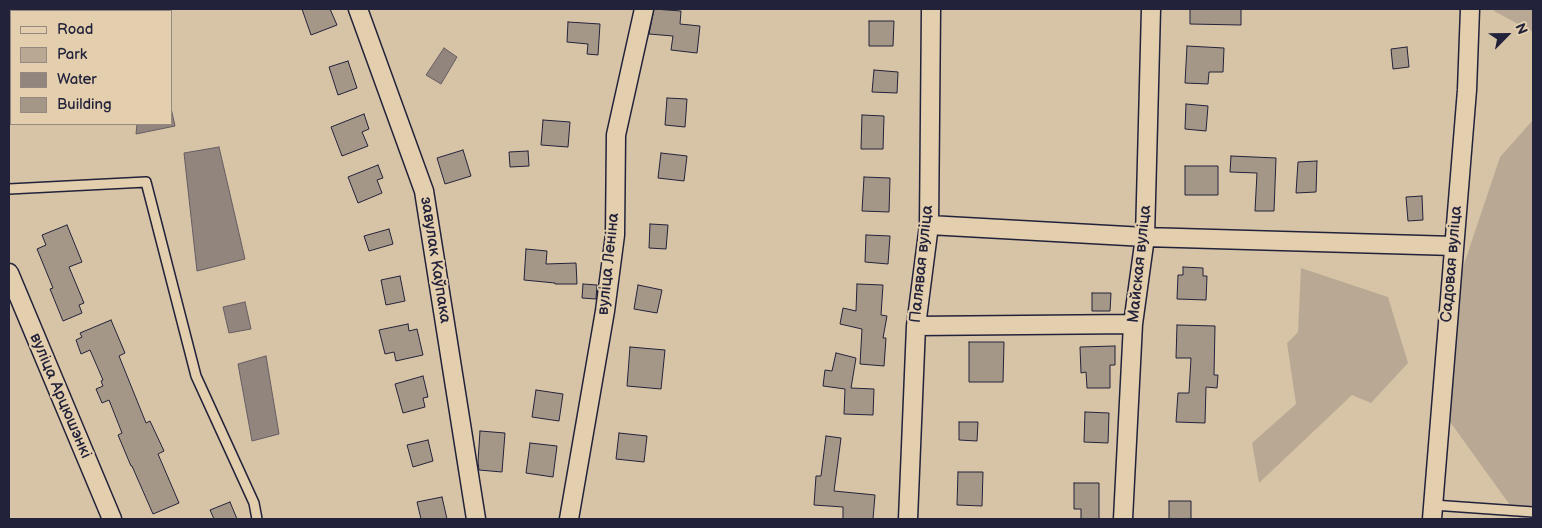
<!DOCTYPE html>
<meta charset="utf-8">
<style>
body{margin:0}
#map{position:relative;width:1542px;height:528px;overflow:hidden;background:#d7c4a6;font-family:"Balsamiq Sans",sans-serif}
canvas{display:block}
.frame{position:absolute;inset:0;border:10px solid #22223b;pointer-events:none}
.legend{position:absolute;left:10px;top:10px;width:162px;height:115px;box-sizing:border-box;background:#e3cead;border:1px solid #96897f;margin:0;padding:6px 9px;list-style:none;font-size:15px;color:#22223b}
.legend li{display:flex;align-items:center;gap:10px;height:25px}
.legend b{width:25px;border:1px solid #96897f}
.north{position:absolute;left:1482px;top:10px;width:50px;height:50px;-webkit-text-stroke:4px #e3cead;paint-order:stroke;rotate:67deg;font-size:14px;font-weight:700;line-height:20px;text-align:center;color:#22223b}
.north::after{content:'';display:block;margin:auto;width:18px;height:22px;background:#22223b;clip-path:polygon(50% 0,100% 100%,50% 72%,0 100%)}
</style>
<div id="map">
<canvas width="1542" height="528"></canvas>
<div class="frame"></div>
<ul class="legend">
<li><b style="height:6px;background:#e3cead"></b>Road</li>
<li><b style="height:14px;background:#b9a994"></b>Park</li>
<li><b style="height:14px;background:#92857d"></b>Water</li>
<li><b style="height:14px;background:#a59788"></b>Building</li>
</ul>
<div class="north">N</div>
</div>
<script>
const g = document.querySelector('canvas').getContext('2d');
g.lineJoin = 'round';
function fillPath(path, color) {
  g.fillStyle = color;
  g.fill(path, 'evenodd');
}
function poly(rows) {
  const path = new Path2D();
  for (const r of rows) {
    path.moveTo(r[0], r[1]);
    for (let i = 2; i < r.length; i += 2) path.lineTo(r[i], r[i + 1]);
  }
  return path;
}
function stroke(path, color, width, dash) {
  g.strokeStyle = color;
  g.lineWidth = width;
  g.lineCap = dash ? 'butt' : 'round';
  g.setLineDash(dash || []);
  g.stroke(path);
}
function label(font, color, halo, rows, align = 'center') {
  g.font = font + ' "Balsamiq Sans",sans-serif';
  g.lineWidth = 4.5;
  g.setLineDash([]);
  g.textBaseline = 'middle';
  g.strokeStyle = halo;
  g.fillStyle = color;
  for (const [text, x, y, turn = 0] of rows) {
    g.save();
    g.translate(x, y);
    g.rotate((+turn || 0) * Math.PI / 180);
    g.textAlign = isNaN(turn) ? turn : align;
    if (halo) g.strokeText(text, 0, 0);
    g.fillText(text, 0, 0);
    g.restore();
  }
}
const green = poly([
 [1495,9,1533,9,1533,32,1494,11],
 [1533,120,1533,519,1520,519,1448,419,1456,288,1500,157],
 [1301,268,1388,297,1408,363,1371,403,1352,395,1259,483,1252,443,1296,404,1287,343,1298,332]
]);
const water = poly([
 [444,48,457,57,441,84,426,75,444,48],
 [171,108,175,126,136,134,137,124,171,124,171,108],
 [219,147,245,259,197,271,184,153,219,147],
 [245,302,251,329,229,333,223,307,245,302],
 [266,356,279,434,252,441,238,364,266,356]
]);
const building = poly([
 [302,9,330,9,337,25,311,35,302,9],
 [654,9,681,11,680,24,700,26,697,53,671,50,673,36,649,34,654,9],
 [1190,9,1241,9,1241,25,1190,24,1190,9],
 [869,21,894,21,893,46,869,46,869,21],
 [568,22,600,24,598,55,587,54,588,44,567,42,568,22],
 [1187,46,1224,48,1223,72,1209,72,1208,84,1185,83,1187,46],
 [1407,47,1409,67,1393,69,1391,49,1407,47],
 [348,61,357,88,338,95,329,67,348,61],
 [874,70,898,72,897,93,872,92,874,70],
 [667,98,687,99,685,127,665,125,667,98],
 [1186,104,1208,106,1206,131,1185,129,1186,104],
 [364,114,369,129,362,132,368,146,342,156,331,127,364,114],
 [862,115,884,116,883,149,861,149,862,115],
 [543,120,570,122,568,147,541,145,543,120],
 [463,150,471,176,445,184,437,158,463,150],
 [528,151,529,166,510,167,509,152,528,151],
 [661,153,687,156,684,181,658,178,661,153],
 [1231,156,1276,158,1274,211,1255,211,1257,173,1230,172,1231,156],
 [1317,161,1316,192,1296,193,1298,162,1317,161],
 [378,165,383,178,377,180,382,193,358,203,348,177,378,165],
 [1185,166,1218,166,1218,195,1185,195,1185,166],
 [864,177,890,178,889,212,862,211,864,177],
 [1422,196,1423,220,1408,221,1406,197,1422,196],
 [650,224,668,225,666,249,649,248,650,224],
 [67,225,82,262,69,267,84,303,79,305,82,313,63,321,50,289,53,288,37,249,46,245,42,235,67,225],
 [389,229,393,244,369,251,364,236,389,229],
 [866,235,890,236,888,264,865,262,866,235],
 [526,249,547,251,546,264,576,263,577,284,555,284,555,283,524,280,526,249],
 [1183,267,1203,268,1203,276,1207,276,1206,300,1177,299,1178,275,1183,275,1183,267],
 [400,276,405,301,386,305,381,280,400,276],
 [583,284,597,285,596,299,582,298,583,284],
 [857,284,883,285,881,315,887,316,883,338,886,338,884,366,860,364,862,329,840,324,843,308,856,311,857,284],
 [638,285,662,290,657,313,634,309,638,285],
 [1092,293,1111,293,1110,311,1092,311,1092,293],
 [111,320,125,353,119,356,146,423,150,421,164,451,158,454,179,503,153,514,132,466,131,466,118,435,122,433,109,400,102,403,96,389,103,386,101,381,103,380,90,350,81,354,76,340,82,337,80,333,111,320],
 [408,324,409,331,417,329,423,355,396,361,394,352,385,354,379,330,408,324],
 [1177,325,1215,326,1214,375,1218,375,1217,388,1206,387,1205,423,1176,422,1178,393,1189,393,1191,358,1176,358,1177,325],
 [969,342,1004,342,1003,382,969,382,969,342],
 [1115,346,1115,365,1110,365,1110,388,1087,388,1086,372,1081,373,1080,347,1115,346],
 [630,347,665,350,661,389,627,386,630,347],
 [836,353,856,358,851,388,874,389,873,415,844,414,845,389,823,386,825,370,832,371,836,353],
 [423,376,428,397,423,398,425,407,403,413,395,384,423,376],
 [536,390,563,394,559,421,532,417,536,390],
 [1085,412,1109,413,1108,443,1084,442,1085,412],
 [959,422,978,422,977,441,959,440,959,422],
 [480,431,505,433,502,472,479,470,478,462,480,431],
 [619,433,647,436,644,462,616,459,619,433],
 [826,436,841,438,834,491,875,495,873,519,843,519,843,507,814,505,816,476,821,476,826,436],
 [428,440,433,461,413,467,407,445,428,440],
 [530,443,557,446,553,477,526,473,530,443],
 [958,472,983,472,982,506,957,505,958,472],
 [1074,483,1099,483,1099,519,1081,519,1081,509,1074,509,1074,483],
 [442,497,447,519,421,519,417,502,442,497],
 [1169,501,1191,501,1191,519,1169,519,1169,501],
 [230,502,237,519,214,519,210,510,230,502]
]);
const service = poly([
 [9,189,146,182,196,376,254,503,257,519],
 [1433,505,1533,512]
]);
const minor = poly([
 [358,9,424,191,476,519],
 [929,225,1145,237,1454,246],
 [9,273,112,519],
 [916,326,1133,324],
 [569,519,605,311,615,235,616,135,644,9],
 [908,519,916,326,929,225,931,9],
 [1123,519,1133,324,1145,237,1151,9],
 [1432,519,1467,90,1470,9]
]);
const streetNames = [
 ["завулак Каўпака",435,260,81],
 ["вуліца Леніна",609,264,-84],
 ["Палявая вуліца",922,264,-84],
 ["Майская вуліца",1140,264,-84],
 ["Садовая вуліца",1452,264,-85],
 ["вуліца Арцюшэнкі",60,396,67]
];
fillPath(green, '#b9a994');
fillPath(water, '#92857d');
stroke(water, '#655d63', 1);
fillPath(building, '#a59788');
stroke(building, '#22223b', 1);
stroke(service, '#22223b', 12);
stroke(minor, '#22223b', 21);
stroke(service, '#e3cead', 9);
stroke(minor, '#e3cead', 18);
label('16px', '#22223b', '#e3cead', streetNames);
</script>
